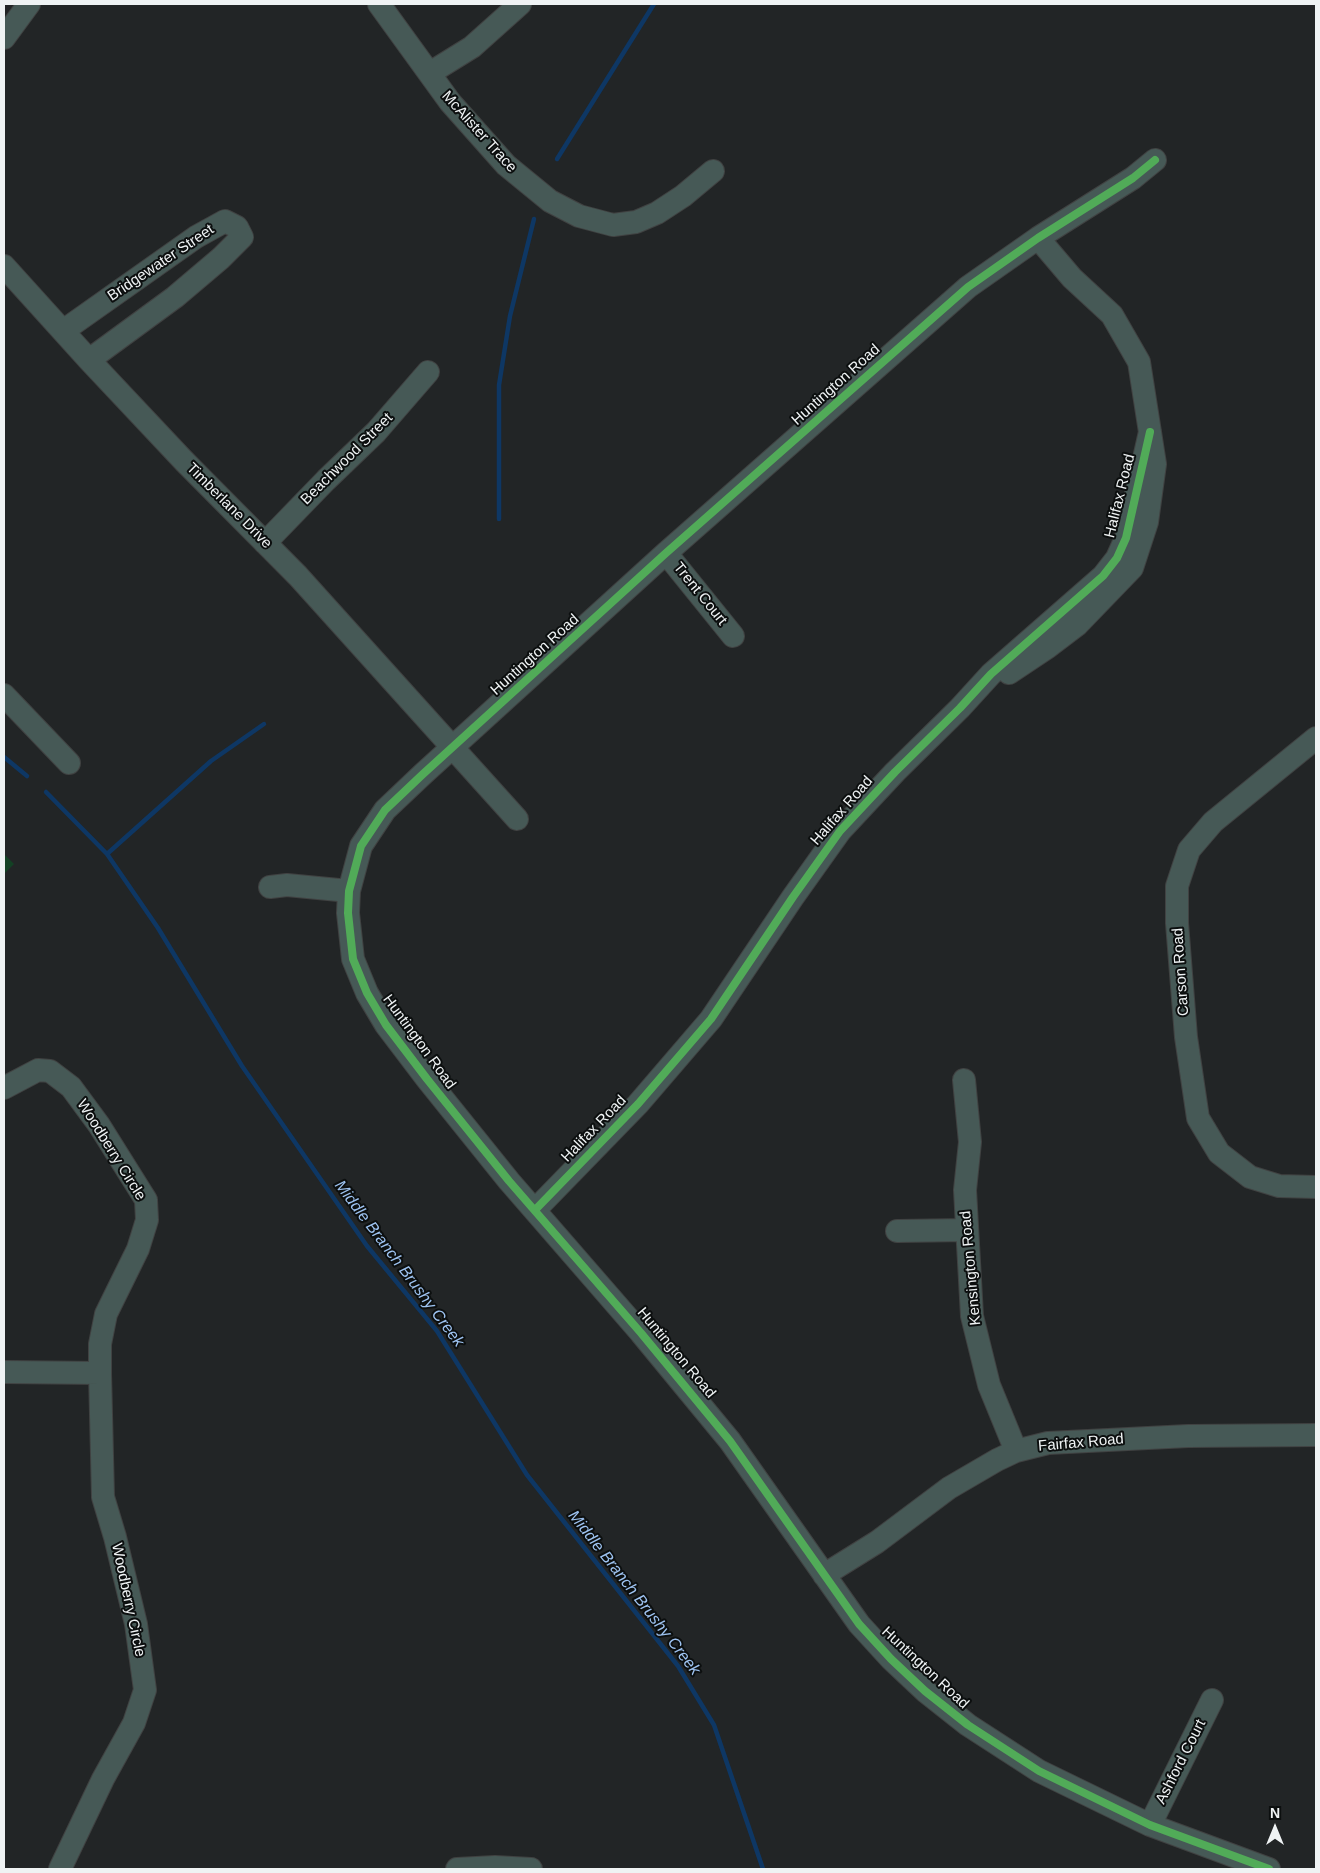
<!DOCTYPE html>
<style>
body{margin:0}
#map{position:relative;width:1320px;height:1873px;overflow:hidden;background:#222526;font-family:Helvetica,sans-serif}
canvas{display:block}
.frame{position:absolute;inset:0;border:5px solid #eff3f4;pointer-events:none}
.north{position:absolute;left:1250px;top:1803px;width:50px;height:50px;-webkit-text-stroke:4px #0c0f0f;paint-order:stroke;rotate:0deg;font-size:14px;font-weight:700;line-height:20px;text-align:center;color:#eff3f4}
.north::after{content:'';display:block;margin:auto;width:18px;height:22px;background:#eff3f4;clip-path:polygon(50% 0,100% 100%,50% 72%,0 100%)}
</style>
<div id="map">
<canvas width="1320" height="1873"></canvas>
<div class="frame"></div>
<div class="north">N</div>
</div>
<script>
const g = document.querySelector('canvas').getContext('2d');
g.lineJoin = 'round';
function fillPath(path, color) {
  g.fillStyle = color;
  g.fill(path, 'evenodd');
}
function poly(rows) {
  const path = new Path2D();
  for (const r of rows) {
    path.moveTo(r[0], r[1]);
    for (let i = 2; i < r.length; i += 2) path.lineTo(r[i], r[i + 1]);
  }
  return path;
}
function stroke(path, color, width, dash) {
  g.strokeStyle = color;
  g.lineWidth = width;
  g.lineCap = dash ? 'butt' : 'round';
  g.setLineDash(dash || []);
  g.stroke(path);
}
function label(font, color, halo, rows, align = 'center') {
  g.font = font + ' Helvetica,sans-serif';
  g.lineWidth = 4;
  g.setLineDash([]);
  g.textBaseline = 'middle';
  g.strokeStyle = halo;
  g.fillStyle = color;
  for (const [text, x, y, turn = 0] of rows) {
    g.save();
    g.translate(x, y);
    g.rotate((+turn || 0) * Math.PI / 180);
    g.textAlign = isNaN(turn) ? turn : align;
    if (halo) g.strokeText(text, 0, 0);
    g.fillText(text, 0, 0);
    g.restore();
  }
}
const green = poly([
 [4,854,14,864,4,874]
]);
const stream = poly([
 [557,159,654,4],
 [499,519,499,385,510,316,534,219],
 [4,757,27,776],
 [46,792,107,854,158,928,242,1066,367,1246,437,1331,527,1475,678,1666,714,1725,763,1869],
 [107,854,211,761,264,724]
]);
const minor = poly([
 [379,4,450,102,506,165,550,201,579,216,613,225,636,222,657,213,683,196,713,171],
 [4,38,29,4],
 [430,73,472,47,520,4],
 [1155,160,1133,178,1038,238,968,287,666,553,423,774,385,810,361,846,349,891,348,913,353,959,367,993,386,1025,427,1079,509,1181,641,1333,730,1441,859,1624,891,1659,925,1691,968,1725,1039,1771,1150,1825,1269,1869],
 [4,266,89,360,184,461,298,576,517,819],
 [63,331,196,237,225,221,237,227,242,237,221,258,175,297,89,360],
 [265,543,326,480,376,432,428,372],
 [666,553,733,636],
 [1009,673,1048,647,1077,625,1132,568,1147,522,1155,464,1139,362,1112,315,1072,278,1038,238],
 [4,695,69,763],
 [1316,738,1213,822,1189,850,1177,886,1177,923,1186,1037,1198,1118,1219,1153,1250,1177,1279,1186,1316,1187],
 [270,887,287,885,349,891],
 [964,1080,970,1142,965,1190,972,1316,989,1385,1016,1451],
 [4,1088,38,1070,50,1071,71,1087,99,1125,146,1200,147,1220,138,1249,106,1314,100,1344,100,1373,4,1372],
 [535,1210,638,1104,711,1019,793,897,840,831,895,772,960,708,991,674,1103,576,1117,558,1126,538,1150,432],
 [897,1231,967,1230],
 [824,1575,877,1542,949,1488,997,1460,1016,1451,1048,1443,1188,1436,1316,1435],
 [1150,1825,1212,1700],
 [60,1869,103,1779,134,1723,145,1690,136,1624,115,1537,103,1497,100,1373],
 [457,1869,495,1867,531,1869]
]);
const cycleway = poly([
 [1155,160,1133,178,1038,238,968,287,666,553,423,774,385,810,361,846,349,891,348,913,353,959,367,993,386,1025,427,1079,509,1181,641,1333,730,1441,859,1624,891,1659,925,1691,968,1725,1039,1771,1150,1825,1269,1869],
 [535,1210,638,1104,711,1019,793,897,840,831,895,772,960,708,991,674,1103,576,1117,558,1126,538,1150,432]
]);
const streetNames = [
 ["McAlister Trace",479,132,48],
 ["Bridgewater Street",161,263,-34],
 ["Huntington Road",836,385,-42],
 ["Beachwood Street",347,459,-45],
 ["Halifax Road",1120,496,-76],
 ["Timberlane Drive",229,506,45],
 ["Trent Court",700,594,51],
 ["Huntington Road",535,655,-42],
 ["Halifax Road",842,811,-49],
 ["Carson Road",1181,972,-94],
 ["Huntington Road",419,1042,54],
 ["Halifax Road",594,1129,-46],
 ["Woodberry Circle",111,1150,58],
 ["Kensington Road",971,1268,-95],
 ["Huntington Road",676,1353,50],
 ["Fairfax Road",1081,1443,-5],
 ["Woodberry Circle",128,1600,78],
 ["Huntington Road",925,1668,43],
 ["Ashford Court",1181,1762,-63]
];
const waterNames = [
 ["Middle Branch Brushy Creek",399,1264,53],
 ["Middle Branch Brushy Creek",634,1593,52]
];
fillPath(green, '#134124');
stroke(stream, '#0e3764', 4.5);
stroke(minor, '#404242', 24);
stroke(minor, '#465956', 22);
stroke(cycleway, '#51ab58', 8);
label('15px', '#eff3f4', '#0c0f0f', streetNames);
label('italic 16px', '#9ec3f1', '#0c0f0f', waterNames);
</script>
